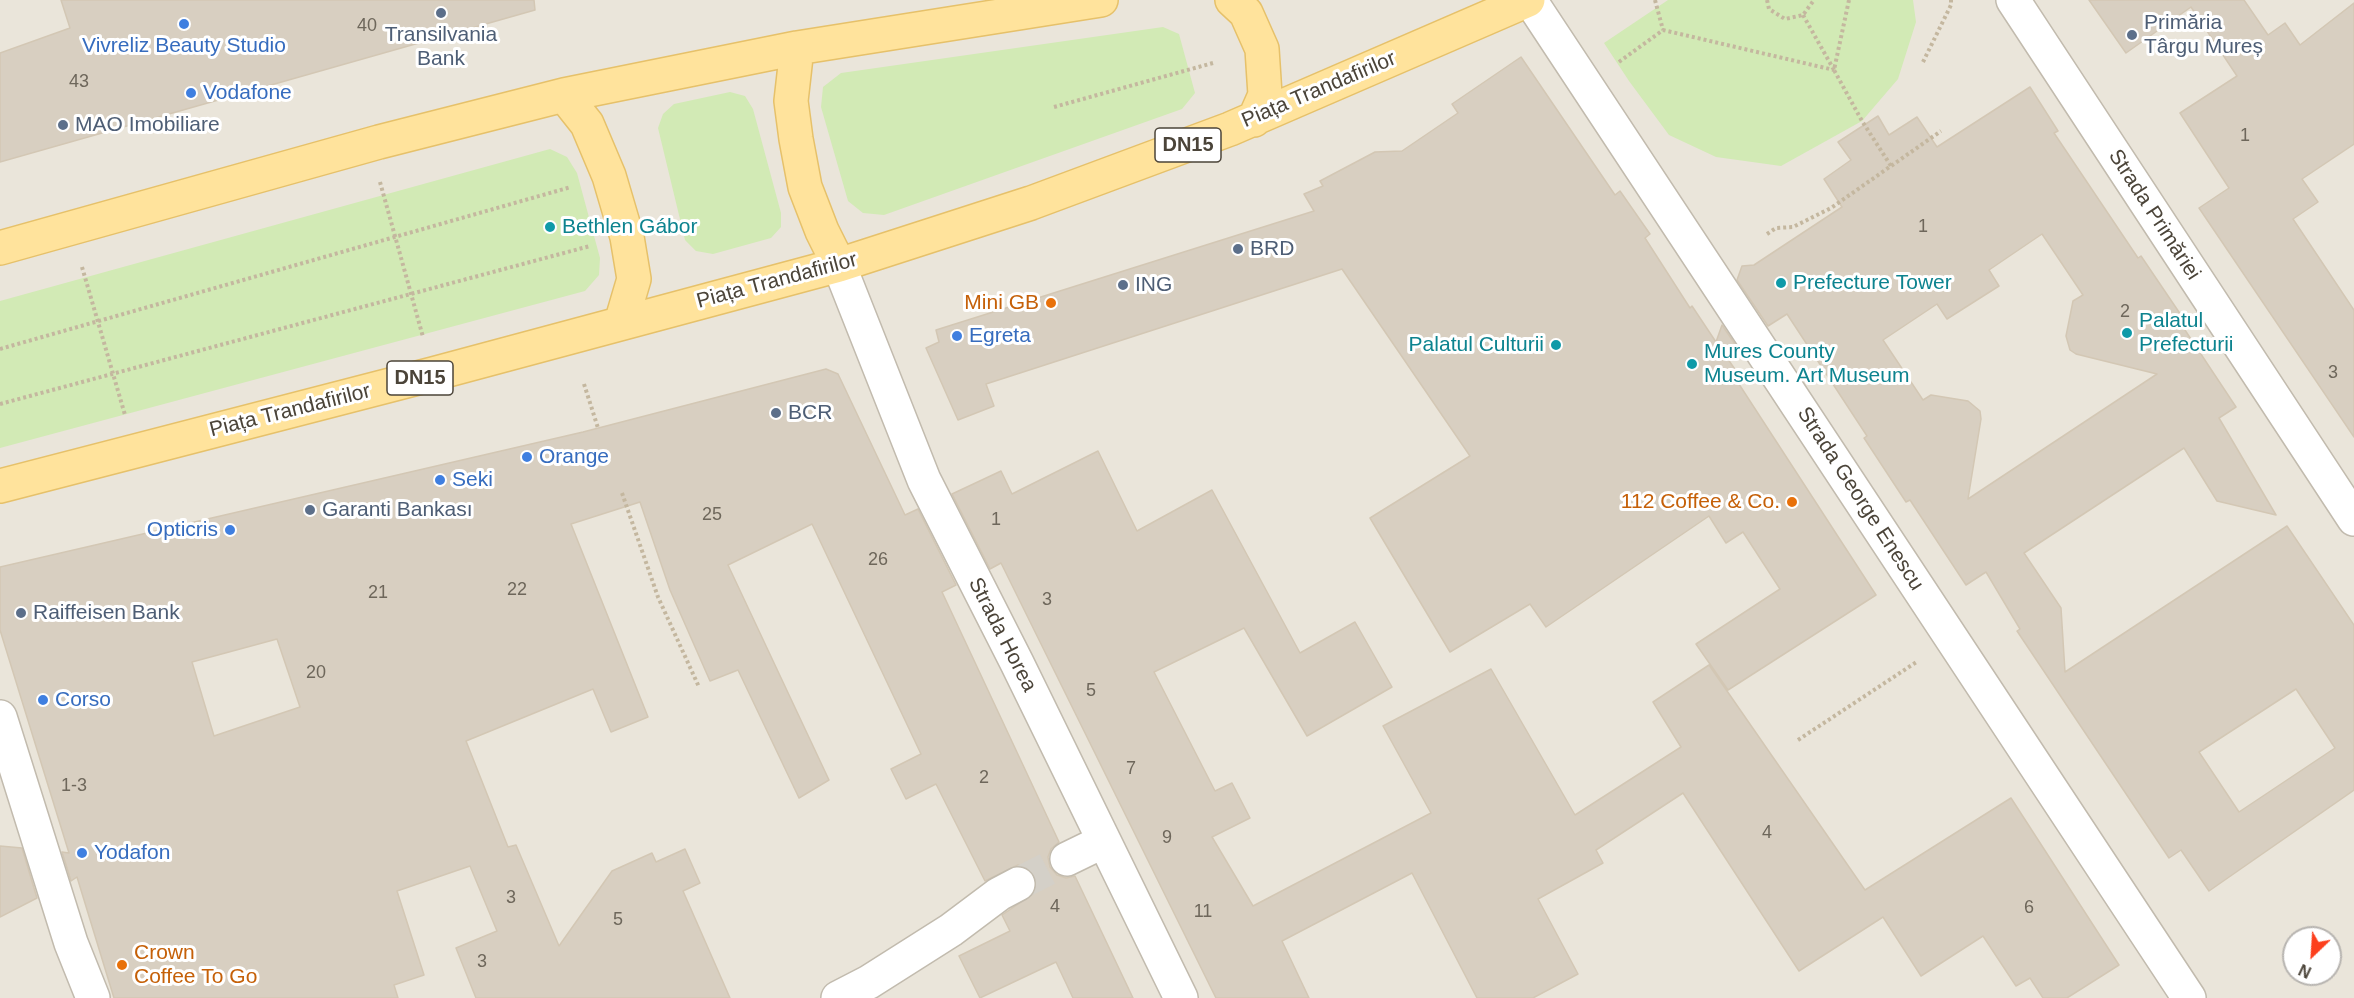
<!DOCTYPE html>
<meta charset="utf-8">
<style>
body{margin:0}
#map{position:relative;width:2354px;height:998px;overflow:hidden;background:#f6f3ec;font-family:Helvetica,sans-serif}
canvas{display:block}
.north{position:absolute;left:2282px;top:926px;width:60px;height:60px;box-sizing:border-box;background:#fff;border:2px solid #b7b4b0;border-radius:50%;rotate:205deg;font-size:16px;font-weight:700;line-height:24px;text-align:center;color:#4b4439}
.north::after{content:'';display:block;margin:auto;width:21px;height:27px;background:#fc3f1d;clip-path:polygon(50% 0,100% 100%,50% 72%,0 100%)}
</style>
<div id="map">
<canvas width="2354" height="998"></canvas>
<div class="north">N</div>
</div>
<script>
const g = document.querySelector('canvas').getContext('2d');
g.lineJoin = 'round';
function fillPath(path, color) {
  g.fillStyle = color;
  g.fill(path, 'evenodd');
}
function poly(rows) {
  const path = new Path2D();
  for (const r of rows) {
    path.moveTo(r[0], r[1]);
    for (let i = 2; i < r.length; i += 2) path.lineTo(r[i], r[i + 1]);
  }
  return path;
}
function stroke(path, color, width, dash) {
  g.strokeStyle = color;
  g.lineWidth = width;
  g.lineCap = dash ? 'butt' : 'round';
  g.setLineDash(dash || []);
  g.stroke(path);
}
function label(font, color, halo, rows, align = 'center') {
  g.font = font + ' Helvetica,sans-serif';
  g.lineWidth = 6;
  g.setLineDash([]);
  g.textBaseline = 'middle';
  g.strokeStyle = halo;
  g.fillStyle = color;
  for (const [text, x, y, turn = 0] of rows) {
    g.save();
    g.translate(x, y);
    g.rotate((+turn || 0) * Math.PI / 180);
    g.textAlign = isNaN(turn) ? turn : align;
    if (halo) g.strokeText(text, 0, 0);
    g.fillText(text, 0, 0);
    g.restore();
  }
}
const residential = poly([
 [0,0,2354,0,2354,998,0,998],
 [2294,938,2330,938,2330,974,2294,974]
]);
const green = poly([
 [1668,0,1913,0,1916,22,1898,79,1862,121,1781,166,1716,157,1669,135,1629,81,1604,43],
 [1163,27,1179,34,1195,93,1182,109,884,215,863,213,848,201,821,107,823,87,841,73],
 [730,92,745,96,753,109,781,213,781,227,771,238,713,254,696,251,685,240,658,128,663,114,674,104],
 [550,149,567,157,577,173,600,258,599,275,585,291,0,448,0,301]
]);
const building = poly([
 [61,0,534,0,535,10,0,162,0,53,70,28,61,0],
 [2089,0,2244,0,2268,35,2285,23,2300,45,2354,3,2354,144,2302,179,2318,202,2293,219,2354,310,2354,437,2199,208,2229,188,2180,113,2237,76,2191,7,2126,53,2089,0],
 [1521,57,1615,195,1620,191,1650,234,1645,238,1690,308,1692,306,1716,342,1722,325,1737,347,1725,355,1739,375,1735,378,1876,595,1728,690,1696,644,1780,589,1743,532,1726,543,1709,516,1546,627,1530,604,1450,652,1370,518,1470,456,1342,269,986,384,994,406,958,420,926,348,939,342,936,330,1314,211,1304,194,1323,186,1320,181,1375,152,1402,151,1458,113,1452,104,1521,57],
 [2030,87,2058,131,2054,133,2138,258,2141,256,2183,318,2179,321,2236,407,2219,418,2276,515,2217,501,2184,448,2024,553,2061,608,2065,672,2287,526,2354,625,2354,790,2209,891,2181,850,2169,858,2017,631,2020,629,1986,572,1966,585,1910,500,1906,502,1864,438,1867,436,1787,314,1768,326,1737,280,1742,266,1754,265,1842,207,1824,179,1851,160,1838,142,1878,116,1889,135,1917,117,1937,147,2030,87],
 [2042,234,2083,295,2073,301,2066,336,2070,350,2076,354,2157,374,1968,499,1981,419,1980,411,1968,401,1931,395,1923,400,1883,340,1937,304,1947,319,1999,286,1989,270,2042,234],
 [2296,689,2335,748,2239,812,2199,752,2296,689],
 [826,369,838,374,905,515,918,509,956,585,942,592,1059,842,1051,849,1048,857,1050,867,1057,875,1066,878,1075,876,1133,998,1073,998,1056,962,980,998,959,956,1010,931,1002,915,1033,894,1037,885,1035,876,1028,869,1018,865,985,881,936,784,906,799,891,769,921,754,812,524,728,565,829,780,799,798,738,670,710,681,670,590,640,502,571,524,648,717,611,732,593,689,466,741,508,847,516,845,559,946,612,871,652,853,656,862,685,849,700,883,683,891,730,998,476,998,456,948,497,931,470,866,397,891,424,975,394,985,398,998,114,998,77,877,71,881,62,852,69,853,0,630,0,567,583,432,826,369],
 [277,639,300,707,214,736,192,662,277,639],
 [1098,451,1137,531,1212,490,1300,653,1355,622,1392,687,1307,736,1244,628,1154,672,1215,791,1232,783,1250,818,1212,837,1253,906,1431,813,1383,726,1491,669,1575,815,1681,747,1653,702,1709,665,1865,890,2011,798,2119,965,2067,998,2043,998,2030,978,2016,986,1983,936,1921,976,1883,917,1799,971,1683,793,1596,850,1603,863,1538,899,1578,974,1533,998,1477,998,1412,873,1282,941,1309,998,1216,998,1001,563,990,569,952,494,1001,471,1012,494,1098,451],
 [0,846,22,848,37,898,0,917,0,846]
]);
const minorTunnel = poly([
 [1018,884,1067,859]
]);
const path = poly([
 [1655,0,1663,30],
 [1767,0,1769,9,1785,19,1803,15,1814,0],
 [1849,0,1834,70,1862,121,1891,166],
 [1803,15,1834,70],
 [1619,62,1663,30,1834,70],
 [1923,62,1951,5,1951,0],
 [1054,107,1213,63],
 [380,182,423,337],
 [1767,234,1776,228,1793,227,1831,208,1941,131],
 [82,267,125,415],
 [0,349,571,187],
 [584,384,598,428],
 [0,404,590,246],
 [622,493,658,597,699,687],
 [1798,740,1918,661]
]);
const minor = poly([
 [1530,0,2189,998],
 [2013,0,2354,519],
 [839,265,924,480,1017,663,1181,998],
 [0,717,71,943,93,998],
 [1067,859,1104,841],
 [838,998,869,982,951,930,999,894,1018,884]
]);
const major = poly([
 [1232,0,1246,13,1262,49,1265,95,1254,120],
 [797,48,791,101,796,139,805,187,822,231,839,265],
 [564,95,587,124,609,176,627,237,634,279,621,323],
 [0,248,379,142,564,95,797,48,1101,0],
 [0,486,433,374,839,265,1031,203,1230,129,1528,0]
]);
const markers = [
 [441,13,6,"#5c6f8a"],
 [184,24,6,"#3f7fe0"],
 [2132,35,6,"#5c6f8a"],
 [191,93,6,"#3f7fe0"],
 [63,125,6,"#5c6f8a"],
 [550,227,6,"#0f9aa8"],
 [1238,249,6,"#5c6f8a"],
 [1781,283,6,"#0f9aa8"],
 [1123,285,6,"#5c6f8a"],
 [1051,303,6,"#e8710a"],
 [2127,333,6,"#0f9aa8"],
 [957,336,6,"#3f7fe0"],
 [1556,345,6,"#0f9aa8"],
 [1692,364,6,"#0f9aa8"],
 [776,413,6,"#5c6f8a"],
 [527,457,6,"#3f7fe0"],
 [440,480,6,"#3f7fe0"],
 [1792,502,6,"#e8710a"],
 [310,510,6,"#5c6f8a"],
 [230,530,6,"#3f7fe0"],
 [21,613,6,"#5c6f8a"],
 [43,700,6,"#3f7fe0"],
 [82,853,6,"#3f7fe0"],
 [122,965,6,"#e8710a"]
];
const numberNames = [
 ["40",367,26],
 ["43",79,82],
 ["1",2245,136],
 ["1",1923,227],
 ["2",2125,312],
 ["3",2333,373],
 ["25",712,515],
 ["1",996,520],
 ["26",878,560],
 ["22",517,590],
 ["21",378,593],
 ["3",1047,600],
 ["20",316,673],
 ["5",1091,691],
 ["7",1131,769],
 ["2",984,778],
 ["1-3",74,786],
 ["4",1767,833],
 ["9",1167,838],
 ["3",511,898],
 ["4",1055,907],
 ["6",2029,908],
 ["11",1203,912],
 ["5",618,920],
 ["3",482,962]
];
const shields = [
 [1188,145,66],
 [420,378,66]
];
const shieldNames = [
 ["DN15",1188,145],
 ["DN15",420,378]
];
const serviceNames = [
 ["Primăria",2144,23],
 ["Târgu Mureș",2144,47],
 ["Transilvania",441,35,"center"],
 ["Bank",441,59,"center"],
 ["MAO Imobiliare",75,125],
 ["BRD",1250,249],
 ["ING",1135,285],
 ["BCR",788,413],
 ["Garanti Bankası",322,510],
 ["Raiffeisen Bank",33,613]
];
const shopNames = [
 ["Vivreliz Beauty Studio",184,46,"center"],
 ["Vodafone",203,93],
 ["Egreta",969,336],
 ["Orange",539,457],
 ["Seki",452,480],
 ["Opticris",218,530,"right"],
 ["Corso",55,700],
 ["Yodafon",94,853]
];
const streetNames = [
 ["Piața Trandafirilor",1319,90,-23],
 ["Strada Primăriei",2154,215,57],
 ["Piața Trandafirilor",777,281,-15],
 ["Piața Trandafirilor",290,411,-14],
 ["Strada George Enescu",1860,499,57],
 ["Strada Horea",1002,635,63]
];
const cultureNames = [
 ["Bethlen Gábor",562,227],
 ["Prefecture Tower",1793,283],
 ["Palatul",2139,321],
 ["Prefecturii",2139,345],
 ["Palatul Culturii",1544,345,"right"],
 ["Mures County",1704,352],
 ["Museum. Art Museum",1704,376]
];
const foodNames = [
 ["Mini GB",1039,303],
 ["112 Coffee & Co.",1780,502],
 ["Crown",134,953,"left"],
 ["Coffee To Go",134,977,"left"]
];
fillPath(residential, '#eae5da');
fillPath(green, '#d2eab5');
fillPath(building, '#d8cfc1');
stroke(building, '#d3c7b4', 1.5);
stroke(minorTunnel, '#d4d0c8', 33, [33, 16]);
stroke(minor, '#c2bbae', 36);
stroke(major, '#e6c16a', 36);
stroke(path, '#c4b79f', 4, [3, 3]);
stroke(minor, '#fff', 33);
stroke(major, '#ffe39c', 33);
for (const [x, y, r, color] of markers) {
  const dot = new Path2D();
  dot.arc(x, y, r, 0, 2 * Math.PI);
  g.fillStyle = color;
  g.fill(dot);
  stroke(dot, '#fff', 2);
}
label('18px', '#6e675b', null, numberNames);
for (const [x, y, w] of shields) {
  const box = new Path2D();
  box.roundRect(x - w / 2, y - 17, w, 34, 4.5);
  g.fillStyle = '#fff';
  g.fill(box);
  stroke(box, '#4b4439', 1.5);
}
label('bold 20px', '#4b4439', null, shieldNames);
label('21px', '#4e5e75', '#fff', serviceNames, 'left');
label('21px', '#366cbe', '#fff', shopNames, 'left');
label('21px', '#4b4439', '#fff', streetNames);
label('21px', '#0d838f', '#fff', cultureNames, 'left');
label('21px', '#c56008', '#fff', foodNames, 'right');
</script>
